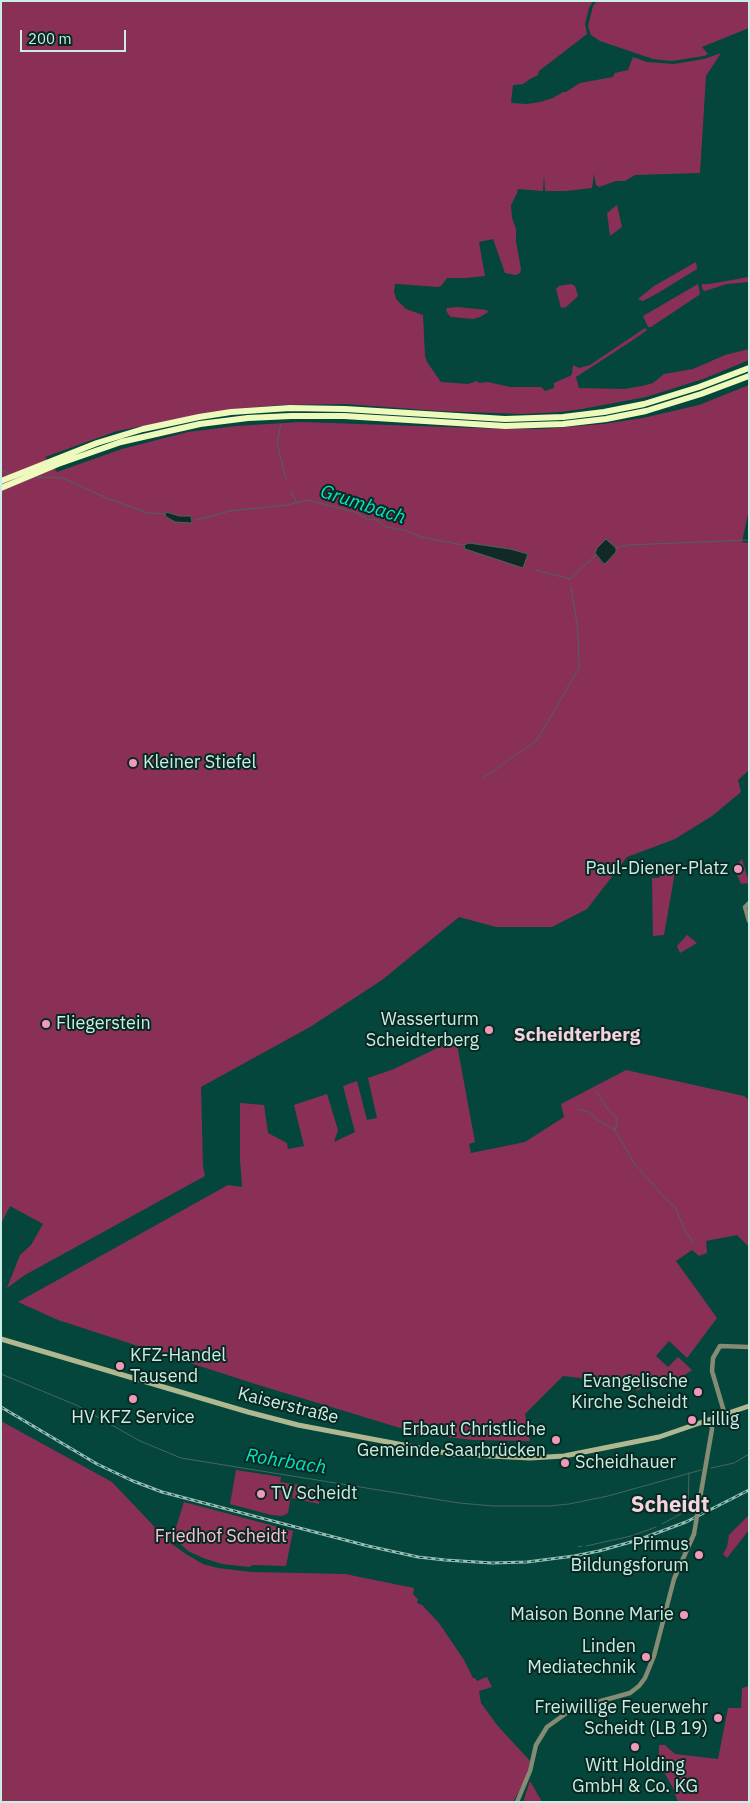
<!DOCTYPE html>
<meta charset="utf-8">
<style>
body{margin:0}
#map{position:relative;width:750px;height:1803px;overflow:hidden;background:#04463b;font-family:"IBM Plex Sans",sans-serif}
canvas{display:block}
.frame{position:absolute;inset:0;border:2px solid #caeee4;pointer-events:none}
.scale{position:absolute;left:20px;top:30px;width:106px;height:22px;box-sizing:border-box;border:2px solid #caeee4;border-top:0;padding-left:6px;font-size:15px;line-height:18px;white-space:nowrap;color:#caeee4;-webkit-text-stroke:4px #082922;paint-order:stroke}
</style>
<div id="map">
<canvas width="750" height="1803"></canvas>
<div class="frame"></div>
<div class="scale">200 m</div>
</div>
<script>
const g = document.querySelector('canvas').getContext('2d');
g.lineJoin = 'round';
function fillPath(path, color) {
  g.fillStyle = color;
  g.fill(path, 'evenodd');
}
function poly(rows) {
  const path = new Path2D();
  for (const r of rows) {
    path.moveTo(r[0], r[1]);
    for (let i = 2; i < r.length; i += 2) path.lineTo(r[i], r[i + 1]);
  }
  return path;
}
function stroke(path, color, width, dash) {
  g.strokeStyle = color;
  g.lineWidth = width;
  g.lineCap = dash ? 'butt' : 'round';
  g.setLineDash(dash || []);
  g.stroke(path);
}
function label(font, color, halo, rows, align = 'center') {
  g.font = font + ' "IBM Plex Sans",sans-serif';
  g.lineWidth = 4;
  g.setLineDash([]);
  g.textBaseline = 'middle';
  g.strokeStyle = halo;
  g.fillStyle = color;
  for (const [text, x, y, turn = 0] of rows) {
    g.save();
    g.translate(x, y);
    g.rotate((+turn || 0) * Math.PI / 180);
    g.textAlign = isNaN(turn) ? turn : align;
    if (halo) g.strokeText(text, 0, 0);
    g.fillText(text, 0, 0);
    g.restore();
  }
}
const green = poly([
 [1,1,593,1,589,8,585,24,587,34,539,71,538,75,530,79,523,84,513,85,511,103,527,104,540,102,553,98,563,92,566,92,580,83,613,77,615,73,628,70,633,57,647,62,674,64,704,59,721,53,706,76,700,173,635,175,625,181,616,181,599,187,596,185,594,174,592,188,566,191,545,191,544,175,543,191,518,189,517,193,511,205,512,218,516,229,516,242,521,269,520,273,516,275,505,273,493,239,479,242,485,276,466,278,447,278,441,286,438,287,398,284,395,284,394,291,396,299,406,309,423,315,425,356,427,362,441,382,468,384,477,381,479,383,488,382,510,387,541,387,545,391,554,388,554,383,570,376,572,374,573,365,579,368,590,365,645,328,647,330,633,340,576,377,579,388,624,389,642,386,653,383,664,374,693,369,725,355,749,349,749,360,703,379,646,397,582,409,560,412,522,414,439,411,346,404,283,405,232,409,117,431,45,457,57,472,122,449,188,432,236,426,301,422,505,429,542,429,603,424,643,418,699,405,749,385,749,509,742,542,749,543,749,770,738,780,741,792,712,816,675,839,627,857,587,909,552,927,496,927,459,917,382,980,310,1027,201,1087,203,1166,205,1176,25,1275,7,1288,20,1255,31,1245,43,1224,10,1206,1,1224],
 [609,542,616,548,616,552,606,563,603,564,595,553],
 [469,543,510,549,528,554,522,568,496,558],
 [597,1,749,1,749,28,702,47,708,54,704,56,672,61,653,59,600,41,591,35,588,26,593,6],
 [617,205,622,227,610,236,607,213],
 [696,262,697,269,658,293,643,301,638,299,654,286],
 [749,277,749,282,727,284,705,291,703,290,702,287,702,284,709,284],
 [571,284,575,286,578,296,566,307,561,308,556,289,559,286],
 [698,284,700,293,699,295,651,327,648,327,643,316],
 [457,307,487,310,488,312,480,317,473,319,451,317,448,314,446,310,447,308],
 [742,859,749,883,741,884,734,868],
 [676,866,664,935,653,936,652,878,658,878],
 [687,935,697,943,680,953,677,946],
 [456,1039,475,1142,469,1144,471,1153,525,1142,564,1117,561,1104,626,1070,744,1096,749,1100,749,1247,737,1235,706,1241,707,1253,699,1256,692,1250,676,1261,717,1318,687,1358,669,1341,656,1356,668,1367,678,1357,692,1370,662,1390,656,1379,637,1391,632,1376,607,1381,563,1376,525,1414,530,1441,473,1440,420,1434,252,1383,58,1320,18,1302,228,1185,242,1187,240,1159,240,1103,264,1105,268,1133,287,1143,288,1149,304,1146,294,1105,327,1094,338,1130,334,1142,355,1132,343,1086,357,1081,367,1120,377,1118,368,1078,394,1069],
 [1,1421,112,1482,169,1542,186,1554,203,1564,218,1568,251,1572,345,1574,414,1588,413,1594,418,1599,417,1603,422,1605,439,1623,464,1660,473,1678,475,1678,477,1681,487,1677,492,1687,479,1691,481,1703,497,1725,530,1761,526,1778,513,1802,1,1802],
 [236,1470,281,1477,280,1482,293,1484,288,1513,282,1516,271,1515,230,1504],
 [295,1484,315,1488,314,1498,319,1500,319,1504,292,1498],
 [184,1502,293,1531,286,1566,252,1565,250,1567,222,1564,203,1558,188,1551,173,1537],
 [749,1515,749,1530,727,1558,723,1554,727,1547,729,1535],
 [749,1686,749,1802,678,1802,673,1788,659,1763,659,1745,665,1745,675,1754,718,1759,728,1708,741,1708,742,1688],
 [530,1781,542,1802,523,1802]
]);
const water = poly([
 [166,512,179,516,191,516,192,523,175,522,165,516,166,512],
 [606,539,616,548,616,552,606,563,604,564,595,553,597,548,606,539],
 [469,543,510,549,528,554,523,568,465,549,464,545,469,543]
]);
const stream = poly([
 [281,424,277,443,286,479],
 [1,470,9,474],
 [36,477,62,478,109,499,148,513,165,514],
 [291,491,296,502],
 [196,520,230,511,288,505,307,500,358,513,366,519,377,520,386,527,404,530,421,537,463,545],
 [616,548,628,545,749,540],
 [535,570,570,579,596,555],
 [483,778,537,740,579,668,578,630,571,587],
 [596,1091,609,1111,617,1118,617,1123,615,1130],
 [578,1109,589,1112,598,1120,615,1130,634,1163,665,1198,675,1207,685,1230,694,1244],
 [1,1374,76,1405,140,1441,181,1458,459,1503,493,1506,549,1506,569,1504,608,1496,701,1470],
 [711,1468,734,1463,749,1454],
 [662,1524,688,1510,689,1473],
 [586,1546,631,1536,656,1527],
 [578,1547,582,1546]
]);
const tertiary = poly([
 [749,903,745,907,749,921],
 [725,1415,712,1371,713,1358,720,1346,749,1347],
 [699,1504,712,1429,711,1420],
 [517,1802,530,1771,536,1745,547,1727,568,1712,579,1707,630,1693,639,1686,645,1678,654,1656,674,1579,694,1534]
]);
const secondary = poly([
 [1,1339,248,1412,298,1425,451,1454,530,1458,564,1456,659,1437,749,1406]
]);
const motorway = poly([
 [1,481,97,443,143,429,199,417,231,412,290,408,345,409,505,419,563,417,604,412,644,404,699,387,749,368],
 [1,488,58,464,121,442,200,424,248,418,291,416,344,416,505,426,563,424,606,419,646,411,701,394,749,376]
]);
const rail = poly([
 [1,1407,97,1464,133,1481,162,1492,368,1546,418,1557,445,1560,492,1563,527,1562,574,1556,599,1551,638,1540,686,1522,749,1490]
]);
const tertiaryBridge = poly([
 [694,1534,699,1504]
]);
const markers = [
 [133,763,5,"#ef9ab9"],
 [738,869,5,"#ef9ab9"],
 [46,1024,5,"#ef9ab9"],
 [489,1030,5,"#ef9ab9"],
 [120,1366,5,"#ef9ab9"],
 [698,1392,5,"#ef9ab9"],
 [133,1399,5,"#ef9ab9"],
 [692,1420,5,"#ef9ab9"],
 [556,1440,5,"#ef9ab9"],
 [565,1463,5,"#ef9ab9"],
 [261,1494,5,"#ef9ab9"],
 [699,1555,5,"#ef9ab9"],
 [684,1615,5,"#ef9ab9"],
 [646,1657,5,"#ef9ab9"],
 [718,1718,5,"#ef9ab9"],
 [635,1747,5,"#ef9ab9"]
];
const poiNames = [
 ["Kleiner Stiefel",143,763,"left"],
 ["Paul-Diener-Platz",728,869],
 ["Wasserturm",479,1020],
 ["Scheidterberg",479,1041],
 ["Fliegerstein",56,1024,"left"],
 ["KFZ-Handel",130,1356,"left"],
 ["Tausend",130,1377,"left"],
 ["Evangelische",688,1382],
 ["Kirche Scheidt",688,1403],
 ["HV KFZ Service",133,1418,"center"],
 ["Lillig",702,1420,"left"],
 ["Erbaut Christliche",546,1430],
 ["Gemeinde Saarbrücken",546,1451],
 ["Scheidhauer",575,1463,"left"],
 ["TV Scheidt",271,1494,"left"],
 ["Primus",689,1545],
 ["Bildungsforum",689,1566],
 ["Maison Bonne Marie",674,1615],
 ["Linden",636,1647],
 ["Mediatechnik",636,1668],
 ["Freiwillige Feuerwehr",708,1708],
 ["Scheidt (LB 19)",708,1729],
 ["Witt Holding",635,1766,"center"],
 ["GmbH & Co. KG",635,1787,"center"]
];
const streetNames = [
 ["Kaiserstraße",288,1406,14]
];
const parkNames = [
 ["Friedhof Scheidt",221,1537]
];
const waterNames = [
 ["Grumbach",363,505,18],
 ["Rohrbach",286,1462,9]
];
const neighbourhoodNames = [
 ["Scheidterberg",577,1036]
];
const districtNames = [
 ["Scheidt",670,1506]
];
fillPath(green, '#8a3057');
fillPath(water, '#122a25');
stroke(water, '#49655e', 1);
stroke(stream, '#49655e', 1);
stroke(tertiary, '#868b73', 4.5);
stroke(secondary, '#b0b891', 5);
stroke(motorway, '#eef9bc', 6);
stroke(rail, '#93bfb5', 3);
stroke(rail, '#082922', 1, [4]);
stroke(tertiaryBridge, '#868b73', 4.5);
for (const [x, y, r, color] of markers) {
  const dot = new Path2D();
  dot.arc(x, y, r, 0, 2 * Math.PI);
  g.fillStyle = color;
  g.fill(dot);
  stroke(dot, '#082922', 2);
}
label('18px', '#caeee4', '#082922', poiNames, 'right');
label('18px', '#caeee4', '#082922', streetNames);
label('18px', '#ffc0d5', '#082922', parkNames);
label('italic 19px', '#06e3c2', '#082922', waterNames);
label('bold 19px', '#f6d4df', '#082922', neighbourhoodNames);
label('bold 22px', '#f6d4df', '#082922', districtNames);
</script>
